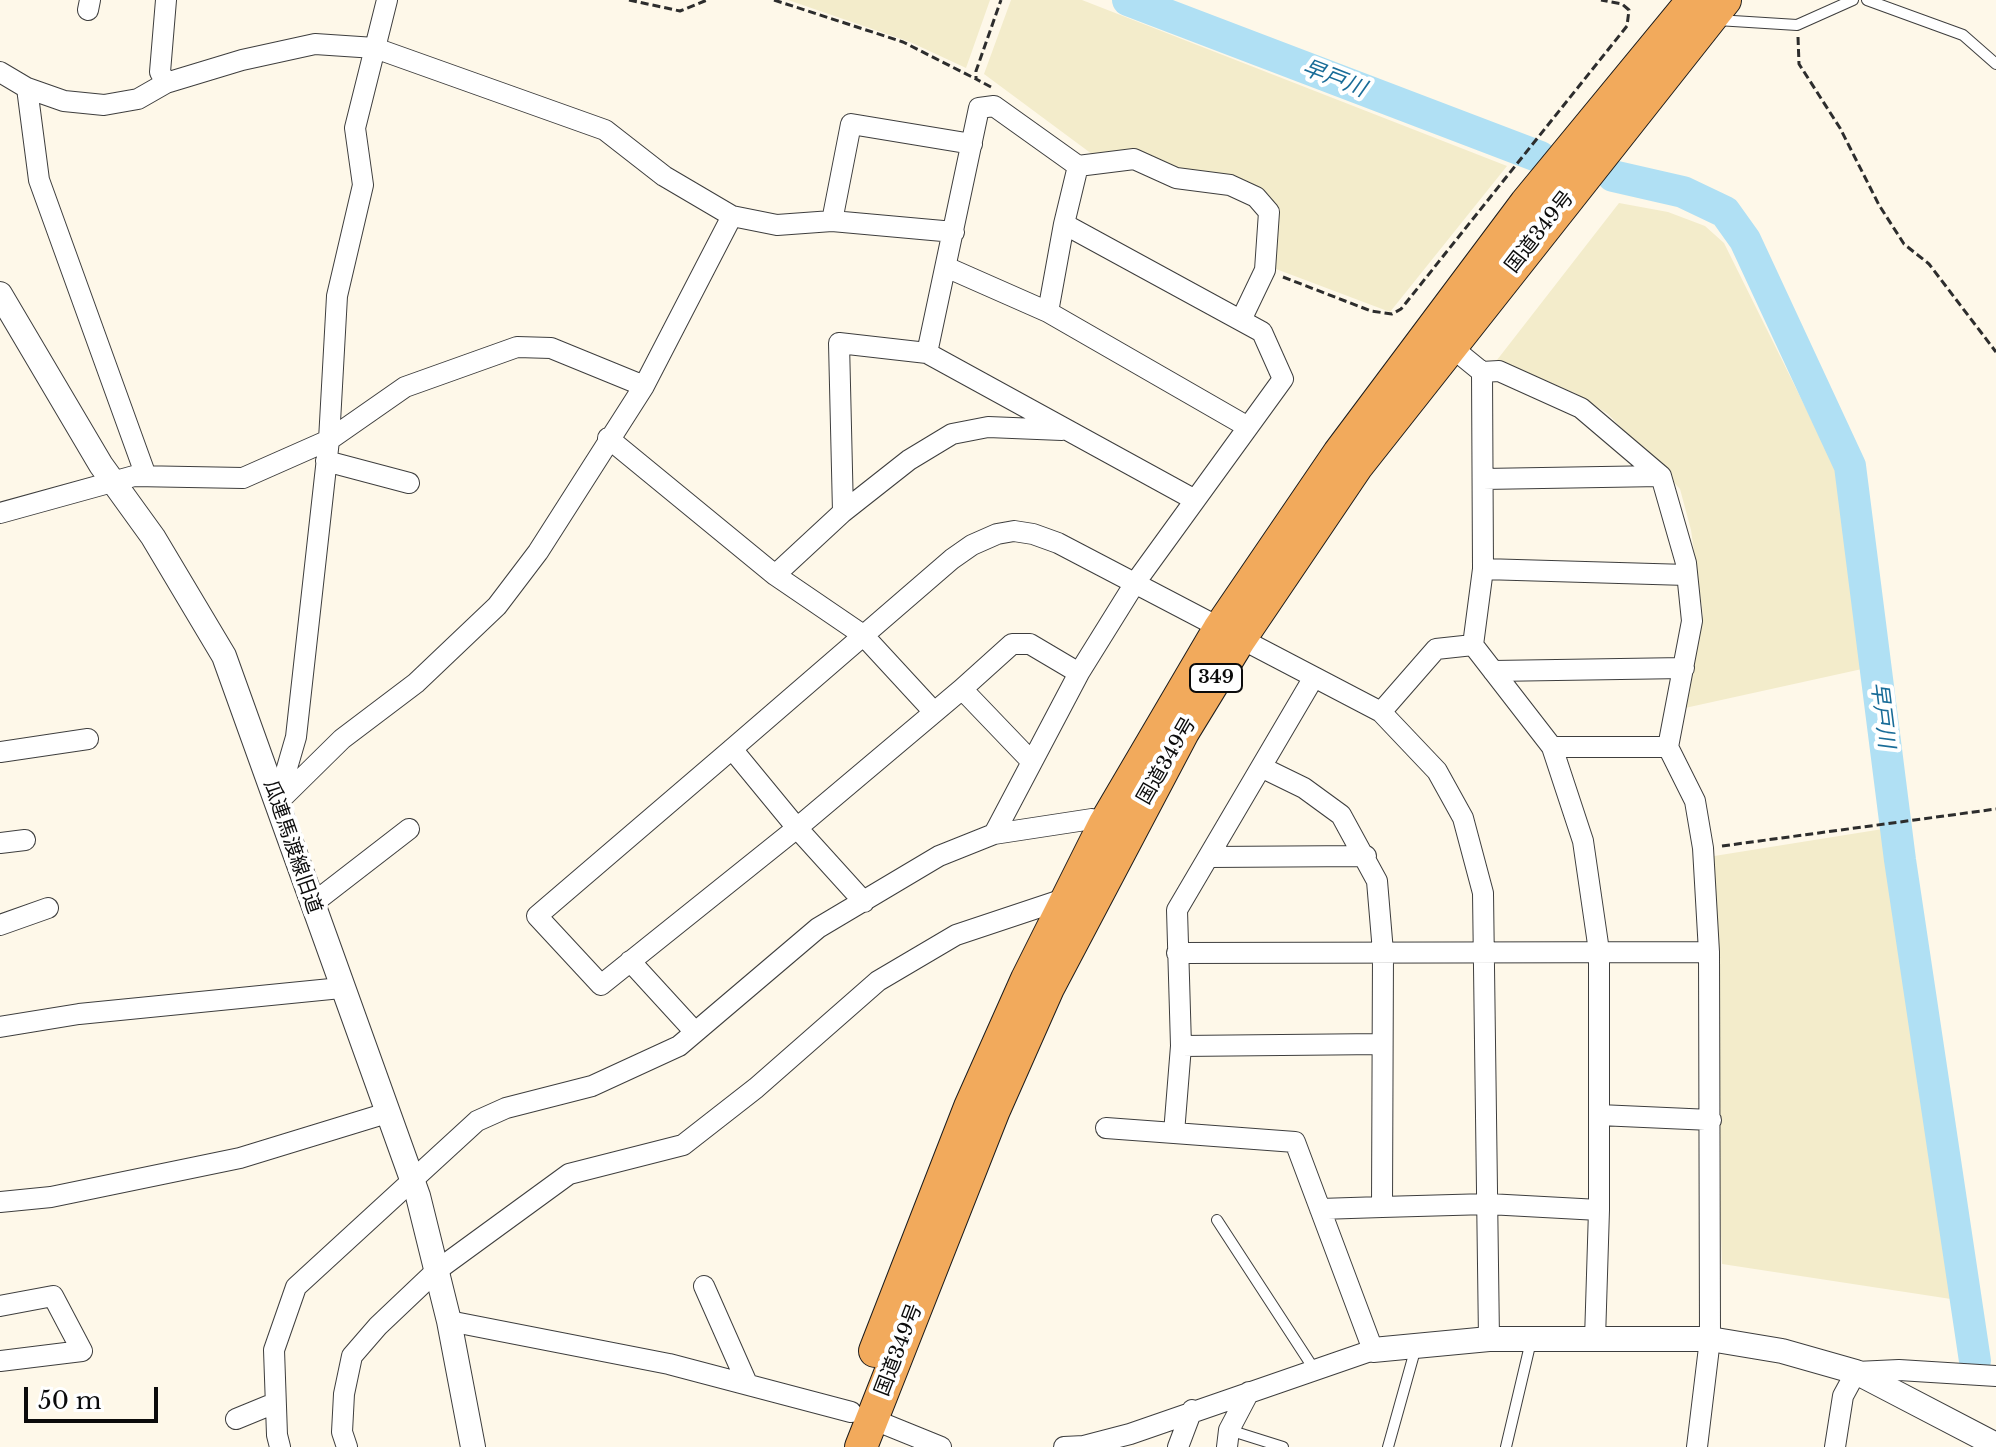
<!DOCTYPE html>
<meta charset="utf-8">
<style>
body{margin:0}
#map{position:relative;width:1996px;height:1447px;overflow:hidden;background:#fef8e9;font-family:"Libre Baskerville",serif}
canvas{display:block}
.scale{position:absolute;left:24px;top:1387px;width:134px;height:36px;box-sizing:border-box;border:4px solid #0b0b0b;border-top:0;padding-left:10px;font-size:24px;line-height:28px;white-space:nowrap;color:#0b0b0b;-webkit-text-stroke:6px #fff;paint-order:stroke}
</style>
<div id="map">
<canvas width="1996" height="1447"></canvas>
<div class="scale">50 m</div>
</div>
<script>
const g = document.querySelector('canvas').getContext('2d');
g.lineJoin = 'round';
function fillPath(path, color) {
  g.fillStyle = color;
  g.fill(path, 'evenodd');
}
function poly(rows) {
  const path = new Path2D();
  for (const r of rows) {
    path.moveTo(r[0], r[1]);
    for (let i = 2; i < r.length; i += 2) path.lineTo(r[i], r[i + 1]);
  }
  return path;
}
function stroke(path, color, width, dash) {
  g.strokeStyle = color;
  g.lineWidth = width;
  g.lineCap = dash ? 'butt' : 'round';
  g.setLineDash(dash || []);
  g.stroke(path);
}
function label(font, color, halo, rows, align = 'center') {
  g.font = font + ' "Libre Baskerville","Noto Sans JP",serif';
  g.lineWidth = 8;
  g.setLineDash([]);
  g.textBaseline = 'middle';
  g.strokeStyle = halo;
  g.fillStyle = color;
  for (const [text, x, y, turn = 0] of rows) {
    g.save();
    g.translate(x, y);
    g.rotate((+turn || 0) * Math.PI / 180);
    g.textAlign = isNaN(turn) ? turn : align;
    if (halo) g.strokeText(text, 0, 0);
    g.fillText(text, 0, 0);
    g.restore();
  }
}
const farmland = poly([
 [788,0,990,0,966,68,910,42],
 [1011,0,1082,0,1507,166,1390,312,1276,269,1275,212,1258,191,1100,160,984,74],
 [1619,203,1668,212,1705,226,1724,243,1839,475,1862,669,1685,708,1703,615,1691,530,1680,489,1608,414,1575,393,1497,360],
 [1889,828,1947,1227,1951,1299,1722,1264,1708,857]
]);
const river = poly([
 [1128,0,1540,157],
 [1613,176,1683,192,1725,212,1745,240,1850,466,1900,860,1975,1361]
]);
const path = poly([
 [629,0,680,11,707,0],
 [774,0,903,42,976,79],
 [1798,37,1799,64,1840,128,1879,205,1904,244,1929,264,1996,352],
 [991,87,976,79,976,71,1001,0],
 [1283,277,1371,311,1392,314,1401,309,1627,26,1629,10,1622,4,1601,0],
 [1722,846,1996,809]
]);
const service = poly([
 [1867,0,1963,35,1996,64],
 [1717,20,1797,25,1853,0],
 [1217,1220,1314,1369],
 [1229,1430,1283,1447],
 [1388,1447,1416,1347],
 [1506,1447,1531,1341]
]);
const minor = poly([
 [166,0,160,72,166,83],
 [88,10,90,0],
 [0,72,27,88,64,101,104,105,138,99,166,83,242,60,315,44,375,48,605,130,664,176,732,216,777,225,832,221,954,232],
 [27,88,39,180,146,476],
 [1078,166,1134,159,1176,178,1230,185,1256,197,1269,212,1265,270,1242,318],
 [832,221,851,124,972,144],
 [946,267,1048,312,1248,427],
 [1048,312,1064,224],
 [1450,346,1482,372,1499,371,1581,408,1661,476,1686,563,1692,621,1668,747,1695,801,1703,848,1709,952,1710,1339,1697,1447],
 [927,353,1195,500],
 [608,438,775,575,863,635,934,712],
 [329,440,337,296,363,185,355,128,387,0],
 [329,440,405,387,517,347,551,348,644,386],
 [326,461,409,483],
 [1483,479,1661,476],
 [843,512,909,460,952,434,988,427,1062,430],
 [0,513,134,476,243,478,329,440,296,737,278,799],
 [1483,569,1687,575],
 [775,575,843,512,839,343,927,353,979,108,994,106,1078,166,1064,224,1262,332,1283,379,1135,583,1079,673,994,834],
 [1473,645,1552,747,1668,747],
 [1493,671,1684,668],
 [1381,712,1436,649,1473,645,1483,569,1482,372],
 [732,749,797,828,601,985,537,916,732,749,952,559,972,545,997,534,1014,531,1033,534,1058,543,1381,712,1437,771,1463,818,1483,893,1489,1339],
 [0,752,88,739],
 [1032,762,962,689,1012,644,1030,644,1079,673],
 [1263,768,1304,788,1341,815,1377,881,1383,952,1382,1207,1488,1204,1599,1210,1599,951,1583,841,1552,747],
 [277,803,342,739,416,683,497,606,538,552,644,386,732,216],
 [0,843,25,840],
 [1209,857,1366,856],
 [864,902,797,828,962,689],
 [312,904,409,829],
 [0,925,48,908],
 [1177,953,1709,952],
 [630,961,695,1032],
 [0,1027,79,1014,341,988],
 [1181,1046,1382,1044],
 [1599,1115,1711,1120],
 [1106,1128,1174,1133],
 [0,1202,51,1197,240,1158,387,1113],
 [1320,1209,1382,1207],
 [704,1286,746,1381],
 [0,1306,53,1296,82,1351,0,1361],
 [449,1321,669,1364,851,1412],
 [1595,1339,1599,1210],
 [236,1419,275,1403],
 [872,1419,941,1447],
 [280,1447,277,1435,274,1350,296,1287,477,1121,506,1108,592,1086,679,1046,818,928,939,856,994,834,1092,819,1105,823],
 [347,1447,342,1432,344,1394,352,1356,378,1326,436,1271,569,1174,683,1145,756,1088,878,981,956,935,1067,898],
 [1064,1447,1084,1446,1130,1434,1373,1350,1295,1142,1174,1133,1181,1046,1177,910,1314,677],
 [1178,1447,1192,1410],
 [1227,1447,1229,1430,1249,1392],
 [1835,1447,1843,1396,1856,1372,1899,1370,1996,1376]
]);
const tertiary = poly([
 [0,294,101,465,153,537,224,656,418,1196,449,1321,473,1447],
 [1373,1350,1489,1339,1710,1339,1782,1351,1856,1372,1996,1445]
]);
const trunk = poly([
 [875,1351,970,1107,1027,979,1105,823,1219,629,1339,453,1526,203,1693,0],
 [861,1447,994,1110,1048,988,1183,732,1240,639,1357,466,1725,0]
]);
const shields = [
 [1216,678,52]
];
const shieldNames = [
 ["349",1216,678]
];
const streetNames = [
 ["国道349号",1540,232,-52],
 ["国道349号",1167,761,-60],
 ["瓜連馬渡線旧道",292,847,71],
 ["国道349号",899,1350,-69]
];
const waterNames = [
 ["早戸川",1334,79,21],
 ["早戸川",1882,715,83]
];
fillPath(farmland, '#f3eccb');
stroke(river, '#b0e0f4', 32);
stroke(service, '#3e3e3e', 12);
stroke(minor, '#3e3e3e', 22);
stroke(tertiary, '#3e3e3e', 26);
stroke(trunk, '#1c1c1c', 34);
stroke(path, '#2d2d2d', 3, [8, 4]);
stroke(service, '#fff', 10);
stroke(minor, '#fff', 20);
stroke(tertiary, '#fff', 24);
stroke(trunk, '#f2aa5c', 32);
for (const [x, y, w] of shields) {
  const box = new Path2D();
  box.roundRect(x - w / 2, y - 14, w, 28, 6);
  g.fillStyle = '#fff';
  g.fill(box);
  stroke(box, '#0b0b0b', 2);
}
label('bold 18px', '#0b0b0b', null, shieldNames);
label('20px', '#0b0b0b', '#fff', streetNames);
label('italic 22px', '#196c98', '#fff', waterNames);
</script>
